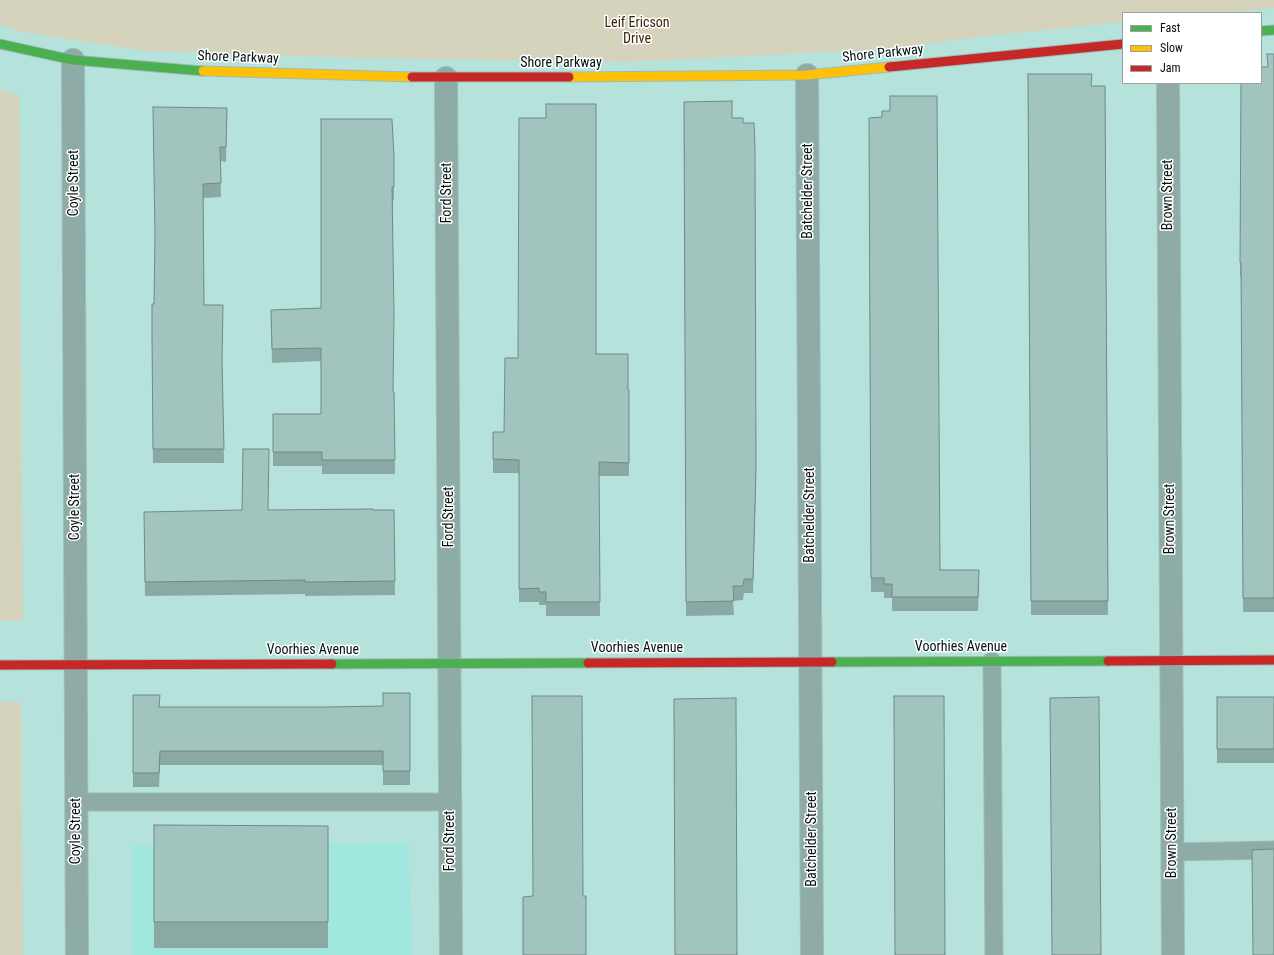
<!DOCTYPE html>
<style>
body{margin:0}
#map{position:relative;width:1274px;height:955px;overflow:hidden;background:#b6e2dc;font-family:"Roboto Condensed",sans-serif}
canvas{display:block}
.legend{position:absolute;left:1122px;top:12px;width:140px;height:72px;box-sizing:border-box;background:#fff;border:1px solid #99a09f;margin:0;padding:5px 7px;list-style:none;font-size:12px;color:#00110f}
.legend li{display:flex;align-items:center;gap:8px;height:20px}
.legend b{width:20px;border:1px solid #99a09f}
</style>
<div id="map">
<canvas width="1274" height="955"></canvas>
<ul class="legend">
<li><b style="height:5px;background:#4caf50"></b>Fast</li>
<li><b style="height:5px;background:#ffc107"></b>Slow</li>
<li><b style="height:5px;background:#c62828"></b>Jam</li>
</ul>
</div>
<script>
const g = document.querySelector('canvas').getContext('2d');
g.lineJoin = 'round';
function fillPath(path, color) {
  g.fillStyle = color;
  g.fill(path, 'evenodd');
}
function poly(rows) {
  const path = new Path2D();
  for (const r of rows) {
    path.moveTo(r[0], r[1]);
    for (let i = 2; i < r.length; i += 2) path.lineTo(r[i], r[i + 1]);
  }
  return path;
}
function stroke(path, color, width, dash) {
  g.strokeStyle = color;
  g.lineWidth = width;
  g.lineCap = dash ? 'butt' : 'round';
  g.setLineDash(dash || []);
  g.stroke(path);
}
function label(font, color, halo, rows, align = 'center') {
  g.font = font + ' "Roboto Condensed",sans-serif';
  g.lineWidth = 3;
  g.setLineDash([]);
  g.textBaseline = 'middle';
  g.strokeStyle = halo;
  g.fillStyle = color;
  for (const [text, x, y, turn = 0] of rows) {
    g.save();
    g.translate(x, y);
    g.rotate((+turn || 0) * Math.PI / 180);
    g.textAlign = isNaN(turn) ? turn : align;
    if (halo) g.strokeText(text, 0, 0);
    g.fillText(text, 0, 0);
    g.restore();
  }
}
const built = poly([
 [409,843,411,955,132,955,132,845]
]);
const green = poly([
 [0,0,1274,0,1274,8,1219,13,1123,13,1123,22,997,35,886,49,627,62,362,58,147,51,23,32,0,25],
 [0,89,19,95,23,621,0,621],
 [0,702,21,702,23,955,0,955]
]);
const lane = poly([
 [992,661,994,955],
 [76,802,450,802],
 [1172,852,1274,850]
]);
const street = poly([
 [73,60,77,955],
 [807,75,812,955],
 [446,78,451,955],
 [1168,83,1173,955]
]);
const fast = poly([
 [1261,31,1274,30],
 [0,44,73,60,203,71],
 [832,662,1108,661],
 [332,664,588,663]
]);
const slow = poly([
 [203,71,412,77],
 [569,77,807,75,889,67]
]);
const jam = poly([
 [889,67,1123,44],
 [412,77,569,77],
 [1108,661,1274,660],
 [588,663,832,662],
 [0,665,332,664]
]);
const wall = poly([
 [1274,54,1274,612,1243,612,1241,277,1240,277,1241,83,1267,67],
 [1028,74,1092,86,1105,86,1108,615,1031,615],
 [684,102,732,118,743,123,756,482,753,593,744,593,743,600,733,601,734,615,686,616],
 [227,108,226,162,220,161,221,197,203,198,204,305,222,364,224,463,153,463,152,337,154,304,155,244],
 [869,118,940,570,979,584,978,611,892,611,892,598,884,598,884,592,871,592],
 [394,157,394,200,393,200,393,392,394,392,395,474,322,474,322,466,273,466,273,414,321,414,321,361,272,363,271,310,321,308],
 [596,354,628,390,629,390,629,476,599,476,600,616,546,616,546,605,539,605,539,602,519,602,519,473,493,473,493,432,504,432,518,358],
 [269,510,394,510,395,595,305,596,305,594,145,596,144,526],
 [410,693,410,785,383,785,383,765,160,765,159,787,133,787,133,695,160,707,328,707,383,706],
 [1217,697,1274,697,1274,763,1217,763],
 [154,825,328,826,328,948,154,948]
]);
const building = poly([
 [1267,54,1274,54,1274,598,1243,598,1241,263,1240,263,1241,83,1261,83,1261,67,1268,67,1267,54],
 [1028,74,1092,74,1091,86,1105,86,1108,601,1031,601,1028,74],
 [890,96,937,96,940,570,979,570,978,597,892,597,892,584,884,584,884,578,871,578,869,118,882,117,882,111,890,111,890,96],
 [732,101,732,118,743,118,743,123,754,123,755,148,756,468,753,579,744,579,743,586,733,586,734,601,686,602,684,102,732,101],
 [546,104,596,104,596,354,628,354,628,390,629,390,629,463,599,462,600,602,546,602,546,592,539,592,539,588,519,589,519,460,493,459,493,432,504,432,505,358,518,358,519,118,546,118,546,104],
 [153,107,227,108,226,147,220,147,221,183,203,184,204,305,223,305,222,360,224,449,153,449,152,337,152,304,154,304,155,235,153,107],
 [321,119,392,119,394,157,394,187,392,187,394,313,393,392,394,392,395,460,322,460,322,452,273,452,273,414,321,414,321,348,272,349,271,310,321,308,321,119],
 [243,449,269,449,268,510,373,509,373,510,394,510,395,581,305,582,305,580,145,582,144,512,242,510,243,449],
 [383,693,410,693,410,771,383,771,383,751,160,751,159,773,133,773,133,695,160,695,159,707,328,707,383,706,383,693],
 [532,696,582,696,583,896,586,896,586,955,523,955,523,897,533,896,532,696],
 [894,696,944,696,945,955,895,955,894,696],
 [1099,697,1101,955,1052,955,1050,698,1099,697],
 [1217,697,1274,697,1274,749,1217,749,1217,697],
 [736,698,737,955,675,955,674,699,736,698],
 [154,825,328,826,328,922,154,922,154,825],
 [1274,849,1274,955,1253,955,1252,850,1274,849]
]);
const parkNames = [
 ["Leif Ericson",637,23],
 ["Drive",637,39]
];
const streetNames = [
 ["Shore Parkway",883,54,-6],
 ["Shore Parkway",238,58,2],
 ["Shore Parkway",561,63],
 ["Coyle Street",74,183,-90],
 ["Batchelder Street",808,191,-90],
 ["Ford Street",447,193,-90],
 ["Brown Street",1168,195,-90],
 ["Coyle Street",75,507,-90],
 ["Batchelder Street",810,515,-90],
 ["Ford Street",449,517,-90],
 ["Brown Street",1170,519,-90],
 ["Voorhies Avenue",961,647],
 ["Voorhies Avenue",637,648],
 ["Voorhies Avenue",313,650],
 ["Coyle Street",76,831,-90],
 ["Batchelder Street",812,839,-90],
 ["Ford Street",450,841,-90],
 ["Brown Street",1172,843,-90]
];
fillPath(built, '#a0e7de');
fillPath(green, '#d5d3bc');
stroke(lane, '#9cbdb9', 19);
stroke(street, '#9cbdb9', 24);
stroke(fast, '#9cbdb9', 11);
stroke(slow, '#9cbdb9', 11);
stroke(jam, '#9cbdb9', 11);
stroke(lane, '#8faba6', 17);
stroke(street, '#8faba6', 22);
stroke(fast, '#4caf50', 9);
stroke(slow, '#ffc107', 9);
stroke(jam, '#c62828', 9);
fillPath(wall, '#8aa9a4');
fillPath(building, '#a1c4bf');
stroke(building, '#718986', 1);
label('14px', '#3c240b', '#fff', parkNames);
label('14px', '#00110f', '#fff', streetNames);
</script>
